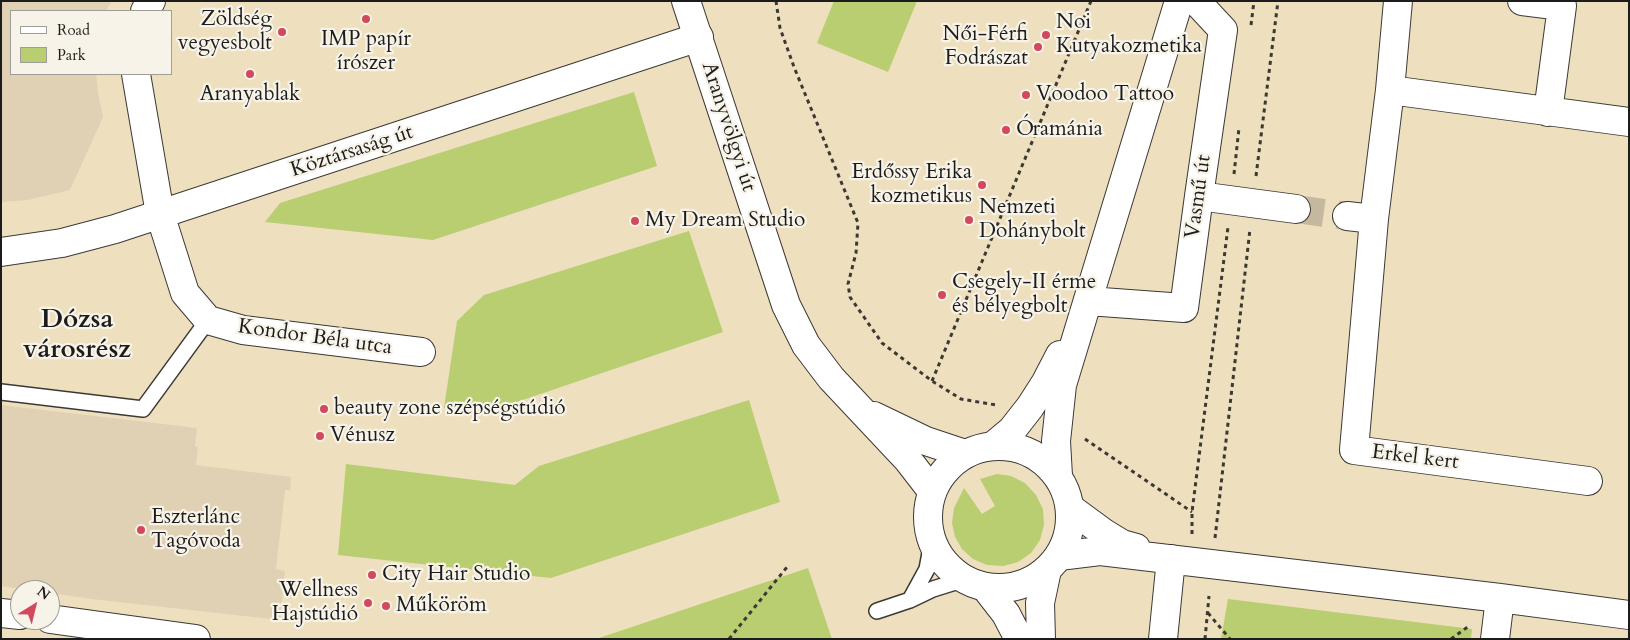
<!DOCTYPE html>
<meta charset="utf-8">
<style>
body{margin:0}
#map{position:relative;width:1630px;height:640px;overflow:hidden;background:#eedfbe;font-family:Cardo,serif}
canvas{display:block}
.frame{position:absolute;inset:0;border:2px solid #1c1c1c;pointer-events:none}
.legend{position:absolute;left:10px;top:10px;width:162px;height:65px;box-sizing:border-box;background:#f7f3e8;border:1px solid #9f9d96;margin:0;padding:6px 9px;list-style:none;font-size:15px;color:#1c1c1c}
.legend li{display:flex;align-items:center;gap:10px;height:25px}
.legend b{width:25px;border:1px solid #9f9d96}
.north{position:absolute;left:10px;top:580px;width:50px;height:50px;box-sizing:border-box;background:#f7f3e8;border:1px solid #9f9d96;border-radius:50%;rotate:36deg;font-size:14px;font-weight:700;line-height:20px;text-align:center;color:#1c1c1c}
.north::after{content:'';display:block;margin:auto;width:18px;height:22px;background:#d1495b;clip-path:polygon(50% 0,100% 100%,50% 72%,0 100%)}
</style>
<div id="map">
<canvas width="1630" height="640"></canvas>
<div class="frame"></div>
<ul class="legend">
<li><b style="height:6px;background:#fff"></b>Road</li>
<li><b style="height:14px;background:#b9cd71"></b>Park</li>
</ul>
<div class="north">N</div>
</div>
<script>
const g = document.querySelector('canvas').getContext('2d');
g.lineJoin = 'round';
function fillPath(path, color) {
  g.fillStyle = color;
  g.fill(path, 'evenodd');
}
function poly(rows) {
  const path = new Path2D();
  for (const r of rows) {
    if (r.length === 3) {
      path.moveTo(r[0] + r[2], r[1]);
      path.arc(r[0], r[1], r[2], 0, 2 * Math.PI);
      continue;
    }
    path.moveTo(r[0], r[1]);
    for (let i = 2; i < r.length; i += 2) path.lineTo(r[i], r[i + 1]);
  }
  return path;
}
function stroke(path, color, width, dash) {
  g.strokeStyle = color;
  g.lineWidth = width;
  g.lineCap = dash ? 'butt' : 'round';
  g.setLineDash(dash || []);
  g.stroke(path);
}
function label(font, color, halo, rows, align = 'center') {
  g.font = font + ' Cardo,serif';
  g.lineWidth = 4.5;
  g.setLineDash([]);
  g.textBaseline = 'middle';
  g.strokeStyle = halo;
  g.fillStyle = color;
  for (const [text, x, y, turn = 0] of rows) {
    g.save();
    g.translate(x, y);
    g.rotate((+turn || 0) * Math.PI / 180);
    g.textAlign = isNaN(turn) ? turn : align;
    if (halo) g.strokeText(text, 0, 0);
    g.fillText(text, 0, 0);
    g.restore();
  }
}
const built = poly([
 [1,1,112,1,106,11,11,11,11,74,96,74,98,93,103,117,70,190,28,200,1,202],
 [1,405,197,428,195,446,198,447,196,465,291,477,290,490,285,490,276,569,285,571,280,620,92,599,50,593,50,590,30,590,1,586]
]);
const green = poly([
 [834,1,917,1,888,72,817,43],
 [634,92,657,166,433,240,265,222,280,203],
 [689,231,723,332,502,407,444,408,457,321,484,295],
 [749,400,780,502,551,578,338,555,346,464,515,485,539,466],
 [997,474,1011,476,1025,483,1036,495,1043,509,1044,525,1040,540,1031,553,1018,562,1003,566,987,565,973,559,962,549,955,537,952,523,954,508,964,488,982,514,995,506,980,479],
 [808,568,832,639,596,639],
 [1228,599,1472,629,1471,639,1221,639]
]);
const minorTunnel = poly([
 [1296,209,1347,216]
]);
const path = poly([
 [776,1,780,28,794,67,858,223,856,253,848,284,850,297,882,343,932,381,961,399,996,405],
 [1251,25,1254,1],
 [1234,174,1239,128],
 [1256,176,1278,1],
 [932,381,1091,1],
 [1085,439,1192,512],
 [1192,534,1192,512,1228,227],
 [1215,538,1250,229],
 [1208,613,1230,639],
 [729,639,787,567],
 [1205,639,1209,596],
 [1451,639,1469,626]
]);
const service = poly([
 [1,392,143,409,208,320],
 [910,600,927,569,932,542],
 [877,611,910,600,933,589,965,579]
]);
const minor = poly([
 [1398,1,1390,90,1374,219,1354,450,1588,481],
 [1522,1,1562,6,1548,112],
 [145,11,151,1],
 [136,74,160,214,185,293,208,320,243,330,421,352],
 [1390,90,1629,122],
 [1199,196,1296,209],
 [1347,216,1374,219],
 [1,252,62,243,115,229,699,37],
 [1088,301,1184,308,1199,196,1223,30,1196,1],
 [994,445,1012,430,1030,407,1046,382,1060,355],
 [1058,476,1056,441,1062,385,1179,1],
 [1070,508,1104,533,1122,544,1136,548],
 [1059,556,1100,551,1500,598,1629,615],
 [1,613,20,615],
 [50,619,196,639],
 [1163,639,1171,559],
 [1495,639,1500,598]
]);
const tertiary = poly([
 [686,1,786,305,806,345,831,378,908,460,932,491],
 [874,416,926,441,965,454],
 [999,517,71],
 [985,587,1006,614,1019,639],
 [1041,639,1040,603,1047,570]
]);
const markers = [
 [366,19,5,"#d1495b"],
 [282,32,5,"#d1495b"],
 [1046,35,5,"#d1495b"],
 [1038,47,5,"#d1495b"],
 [250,74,5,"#d1495b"],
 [1026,95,5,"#d1495b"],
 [1006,130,5,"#d1495b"],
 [982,185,5,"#d1495b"],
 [969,220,5,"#d1495b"],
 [635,221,5,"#d1495b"],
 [942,295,5,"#d1495b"],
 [324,409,5,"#d1495b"],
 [320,436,5,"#d1495b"],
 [141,530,5,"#d1495b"],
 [372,575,5,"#d1495b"],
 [368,603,5,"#d1495b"],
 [386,606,5,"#d1495b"]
];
const poiNames = [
 ["Zöldség",272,20,"right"],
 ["vegyesbolt",272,44,"right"],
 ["Noi",1056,23],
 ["Kutyakozmetika",1056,47],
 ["Női-Férfi",1028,35,"right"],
 ["Fodrászat",1028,59,"right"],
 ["IMP papír",366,40,"center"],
 ["írószer",366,64,"center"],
 ["Aranyablak",250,95,"center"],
 ["Voodoo Tattoo",1036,95],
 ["Óramánia",1016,130],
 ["Erdőssy Erika",972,173,"right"],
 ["kozmetikus",972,197,"right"],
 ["Nemzeti",979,208],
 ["Dohánybolt",979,232],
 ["My Dream Studio",645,221],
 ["Csegely-II érme",952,283],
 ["és bélyegbolt",952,307],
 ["beauty zone szépségstúdió",334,409],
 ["Vénusz",330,436],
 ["Eszterlánc",151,518],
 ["Tagóvoda",151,542],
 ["City Hair Studio",382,575],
 ["Wellness",358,591,"right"],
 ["Hajstúdió",358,615,"right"],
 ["Műköröm",396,606]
];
const streetNames = [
 ["Aranyvölgyi út",728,127,72],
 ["Köztársaság út",352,152,-18],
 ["Vasmű út",1199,197,-82],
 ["Kondor Béla utca",315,338,8],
 ["Erkel kert",1415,458,7]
];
const districtNames = [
 ["Dózsa",77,321],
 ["városrész",77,351]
];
fillPath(built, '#e0d1b4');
fillPath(green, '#b9cd71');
stroke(minorTunnel, '#c4b89e', 28, [28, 14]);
stroke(service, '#3c3934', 18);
stroke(minor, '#3c3934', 30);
stroke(tertiary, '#3c3934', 30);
stroke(path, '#3c3934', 3, [4, 4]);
stroke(service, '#fff', 15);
stroke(minor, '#fff', 28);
stroke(tertiary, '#fff', 28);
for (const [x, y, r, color] of markers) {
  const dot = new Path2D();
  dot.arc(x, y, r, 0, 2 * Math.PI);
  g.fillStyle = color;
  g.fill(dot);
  stroke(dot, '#f7f3e8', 2);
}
label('21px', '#1c1c1c', '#f7f3e8', poiNames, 'left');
label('21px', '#1c1c1c', '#f7f3e8', streetNames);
label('bold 26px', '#1c1c1c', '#f7f3e8', districtNames);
</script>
